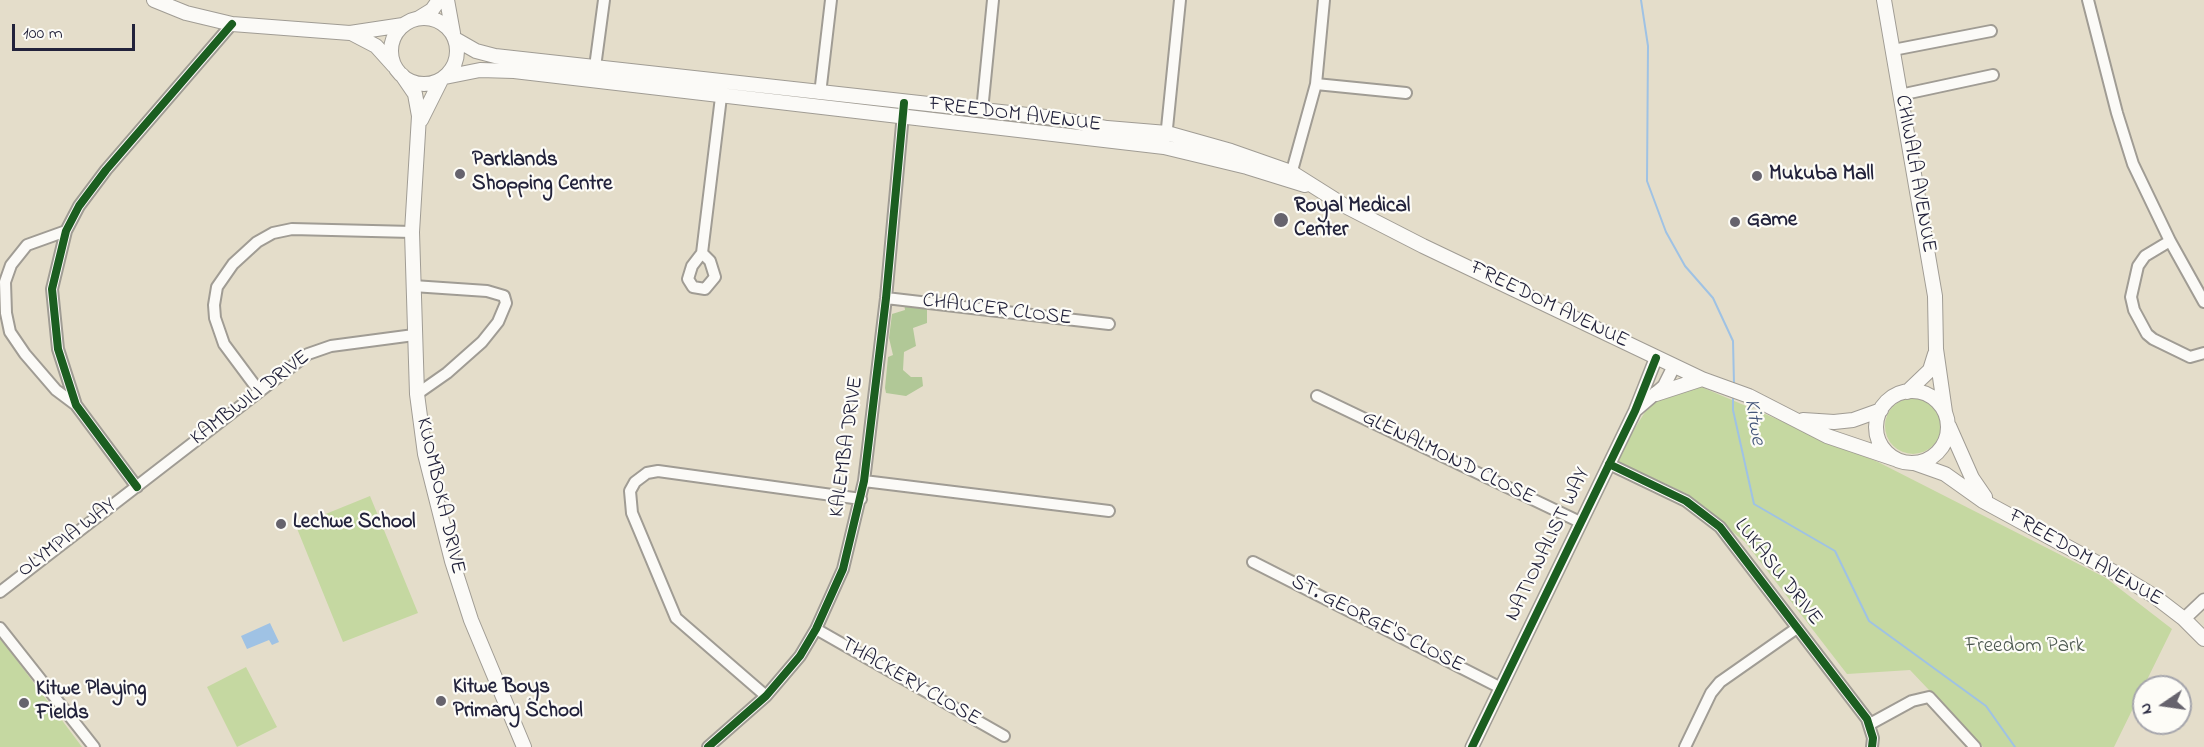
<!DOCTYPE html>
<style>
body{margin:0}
#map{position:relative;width:2204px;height:747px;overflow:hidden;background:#e4ddca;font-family:"Indie Flower",sans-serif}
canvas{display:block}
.north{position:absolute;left:2132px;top:675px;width:60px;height:60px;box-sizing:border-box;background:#fdfcf7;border:2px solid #a5a5ac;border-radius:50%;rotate:257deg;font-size:16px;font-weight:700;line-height:24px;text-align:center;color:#22223b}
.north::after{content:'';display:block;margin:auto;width:21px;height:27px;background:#66636d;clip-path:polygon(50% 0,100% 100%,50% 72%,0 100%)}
.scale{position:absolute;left:12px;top:24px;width:123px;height:27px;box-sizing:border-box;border:3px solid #22223b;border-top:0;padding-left:8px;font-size:18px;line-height:21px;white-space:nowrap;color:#22223b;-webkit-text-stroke:4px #fdfcf7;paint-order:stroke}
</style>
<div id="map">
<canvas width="2204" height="747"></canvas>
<div class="north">N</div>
<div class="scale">100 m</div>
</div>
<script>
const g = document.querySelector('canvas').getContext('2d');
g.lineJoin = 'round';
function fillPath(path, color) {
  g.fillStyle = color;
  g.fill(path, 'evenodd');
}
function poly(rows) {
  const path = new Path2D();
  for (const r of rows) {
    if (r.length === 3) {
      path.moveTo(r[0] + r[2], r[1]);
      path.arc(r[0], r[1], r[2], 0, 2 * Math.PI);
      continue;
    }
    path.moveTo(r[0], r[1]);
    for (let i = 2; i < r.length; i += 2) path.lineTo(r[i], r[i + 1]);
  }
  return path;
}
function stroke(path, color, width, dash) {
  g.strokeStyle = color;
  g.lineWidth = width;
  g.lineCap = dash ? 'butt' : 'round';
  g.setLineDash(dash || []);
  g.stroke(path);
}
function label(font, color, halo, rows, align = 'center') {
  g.font = font + ' "Indie Flower",sans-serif';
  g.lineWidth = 4.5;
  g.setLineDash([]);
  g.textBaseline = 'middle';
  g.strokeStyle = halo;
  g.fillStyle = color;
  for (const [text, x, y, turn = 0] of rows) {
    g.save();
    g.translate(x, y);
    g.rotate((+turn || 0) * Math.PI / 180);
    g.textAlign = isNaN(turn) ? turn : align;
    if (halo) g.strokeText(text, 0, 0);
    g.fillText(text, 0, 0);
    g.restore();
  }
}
const green = poly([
 [1699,386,1878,462,2106,578,2172,629,2114,747,1983,747,1910,670,1847,674,1745,542,1687,494,1615,460,1650,404],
 [1913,426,28],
 [370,496,418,613,343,642,296,526],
 [0,639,10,651,82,747,0,747],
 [246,667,277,727,237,747,207,687]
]);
const forest = poly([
 [904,303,927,306,927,323,913,328,916,346,904,352,903,370,911,377,922,377,923,386,906,396,886,393,885,388,888,357,893,355,889,338,892,314,905,310]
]);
const water = poly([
 [270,623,279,642,272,645,269,640,247,649,241,636]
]);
const stream = poly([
 [1641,0,1648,46,1647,181,1666,232,1685,266,1713,298,1733,341,1734,384],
 [1733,395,1733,410,1754,504,1835,551,1869,621,1986,706,2015,747]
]);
const minor = poly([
 [2088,0,2117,113,2133,164,2170,241,2204,302],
 [1893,50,1991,31],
 [595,67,604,0],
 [1316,84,1406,93],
 [820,94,831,0],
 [1900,95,1993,75],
 [982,111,993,0],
 [1166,138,1180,0],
 [1290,178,1316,84,1324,0],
 [66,231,27,245,11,265,5,282,6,313,10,332,25,354,56,390,76,405],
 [2170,241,2145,256,2138,266,2131,297,2134,310,2147,334,2153,339,2190,357,2204,353],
 [702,253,721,97],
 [702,253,710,261,715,277,705,289,693,287,688,279,692,266,702,253],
 [413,286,487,291,504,296,506,303,498,322,482,342,447,373,417,394],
 [886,298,1109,324],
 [259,391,224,344,215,318,214,305,217,287,233,264,257,242,273,233,292,229,412,232],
 [1317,396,1580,522],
 [1609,464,1686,501,1720,527,1867,719,1873,738,1872,747],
 [864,481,1109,511],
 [137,487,76,405,58,349,52,289,66,231,79,206,106,170,232,24],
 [1253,562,1501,688],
 [0,592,308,354,331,346,414,335],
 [0,628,94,747],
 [816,629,1004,736],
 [766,696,676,618,632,513,630,491,635,482,647,473,658,471,861,499],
 [1870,724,1912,701,1929,697,1975,747],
 [708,747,766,696,800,656,816,629,843,569,864,481,886,298,904,103],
 [1685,747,1711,693,1720,682,1797,628]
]);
const tertiary = poly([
 [1636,410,1664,386,1674,366],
 [2184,619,2204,600],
 [1472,747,1635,411,1656,358]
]);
const secondary = poly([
 [154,0,186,13,232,24,350,33,403,25],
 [447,0,453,33],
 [1884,0,1935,296,1936,349,1945,412],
 [419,18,432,10,439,0],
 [424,51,33],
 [353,34,376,46,394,66],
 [455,39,476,51,495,56,1055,118,1107,128,1167,133,1231,151,1291,172,1345,206,1423,246,1702,379,1749,396,1827,436,1895,459],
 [402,75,415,94,419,116,412,232,417,394,425,454,452,561,471,620,524,747],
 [445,77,480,70,514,71,1164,147,1247,167,1305,185],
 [421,120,441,80],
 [1912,427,36],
 [1907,392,1930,370,1935,354],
 [1656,394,1702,379],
 [1803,420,1834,422,1853,420,1881,410],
 [1949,426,1972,478,1985,497],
 [1914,463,1945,474,1983,501,2121,576,2154,596,2184,619,2204,639]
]);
const cycleway = poly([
 [1609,464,1686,501,1720,527,1867,719,1873,738,1872,747],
 [137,487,76,405,58,349,52,289,66,231,79,206,106,170,232,24],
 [708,747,766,696,800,656,816,629,843,569,864,481,886,298,904,103],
 [1472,747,1635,411,1656,358]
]);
const markers = [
 [460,174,6,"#66636d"],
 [1757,176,6,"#66636d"],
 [1281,220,8,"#66636d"],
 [1735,222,6,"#66636d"],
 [281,524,6,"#66636d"],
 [441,701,6,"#66636d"],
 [24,703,6,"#66636d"]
];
const streetNames = [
 ["FREEDOM AVENUE",1015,116,7],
 ["CHIWALA AVENUE",1914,174,80],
 ["FREEDOM AVENUE",1549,306,26],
 ["CHAUCER CLOSE",997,311,7],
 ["KAMBWILI DRIVE",251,399,-37],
 ["KALEMBA DRIVE",848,447,-82],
 ["GLENALMOND CLOSE",1448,459,26],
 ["KUOMBOKA DRIVE",439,496,77],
 ["OLYMPIA WAY",68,539,-37],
 ["NATIONALIST WAY",1549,545,-64],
 ["FREEDOM AVENUE",2085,559,30],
 ["LUKASU DRIVE",1777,573,52],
 ["ST. GEORGE'S CLOSE",1377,625,27],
 ["THACKERY CLOSE",910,683,30]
];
const poiNames = [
 ["Parklands",472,162],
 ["Shopping Centre",472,186],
 ["Mukuba Mall",1769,176],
 ["Royal Medical",1294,208],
 ["Center",1294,232],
 ["Game",1747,222],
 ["Lechwe School",293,524],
 ["Kitwe Boys",453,689],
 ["Primary School",453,713],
 ["Kitwe Playing",36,691],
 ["Fields",36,715]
];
const parkNames = [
 ["Freedom Park",2025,648]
];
const waterNames = [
 ["Kitwe",1753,422,81]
];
fillPath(green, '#c5d8a1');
fillPath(forest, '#b1c897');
fillPath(water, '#9fc2e4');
stroke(stream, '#9fc2e4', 2);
stroke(minor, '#a09c94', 14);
stroke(tertiary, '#a09c94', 15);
stroke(secondary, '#a09c94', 16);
stroke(minor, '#fbfaf7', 10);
stroke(tertiary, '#fbfaf7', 12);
stroke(secondary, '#fbfaf7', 14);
stroke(cycleway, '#1b5e20', 8);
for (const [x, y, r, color] of markers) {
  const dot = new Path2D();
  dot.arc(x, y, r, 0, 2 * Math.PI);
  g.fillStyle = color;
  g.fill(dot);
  stroke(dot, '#fdfcf7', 2);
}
label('21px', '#22223b', '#fdfcf7', streetNames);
label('bold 21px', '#22223b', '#fdfcf7', poiNames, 'left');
label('21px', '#4b574f', '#fdfcf7', parkNames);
label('italic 22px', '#44567a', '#fdfcf7', waterNames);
</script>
